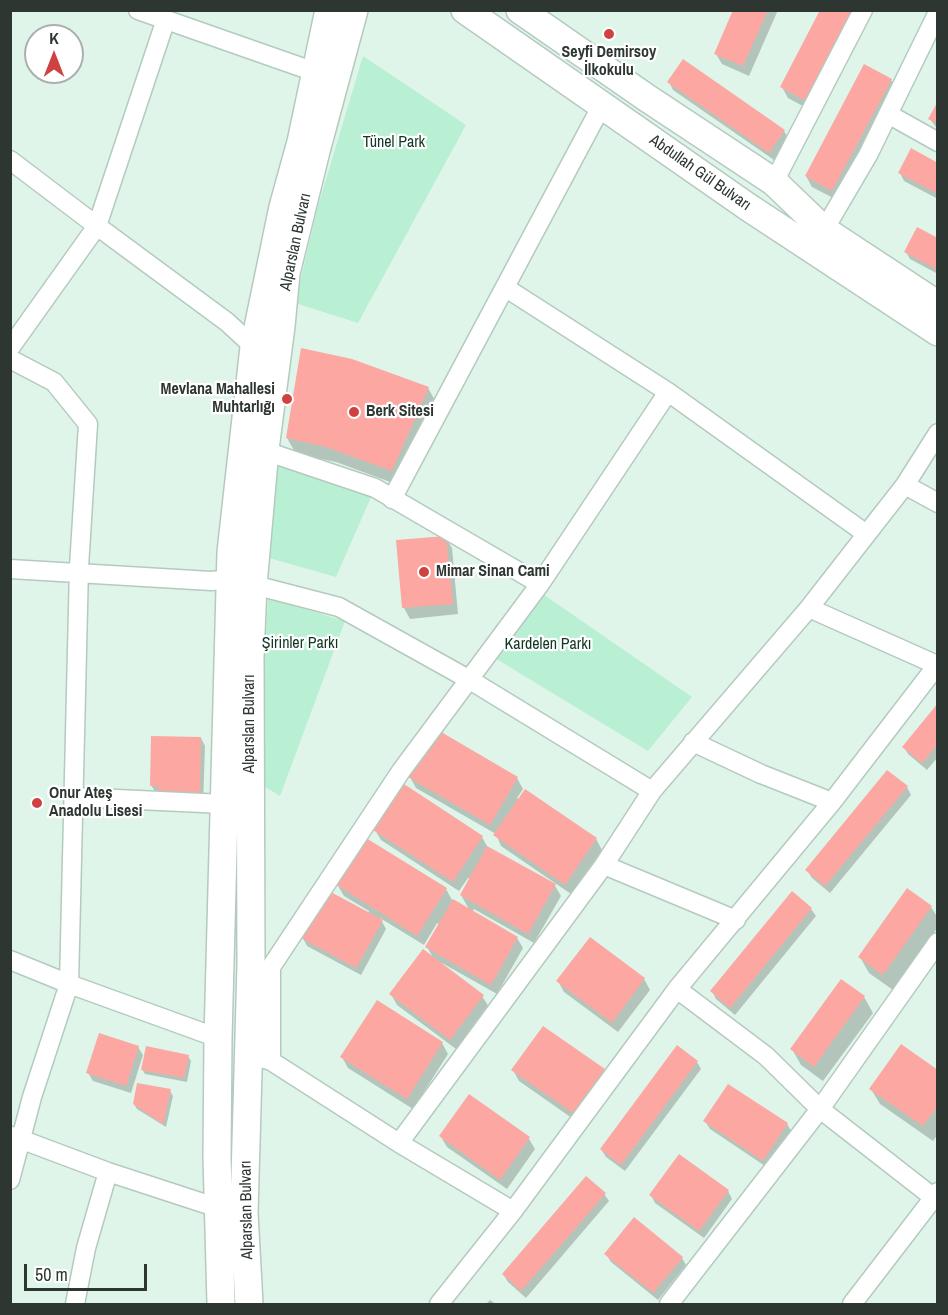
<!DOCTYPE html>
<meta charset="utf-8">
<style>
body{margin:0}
#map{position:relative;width:948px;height:1315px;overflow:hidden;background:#e0f5ea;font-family:"Archivo Narrow",sans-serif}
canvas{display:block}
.frame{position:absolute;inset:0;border:12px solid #2d3631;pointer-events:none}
.north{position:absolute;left:24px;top:24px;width:60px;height:60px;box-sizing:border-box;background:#fff;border:2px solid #abafad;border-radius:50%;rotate:0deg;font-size:16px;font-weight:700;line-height:24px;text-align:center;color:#2d3631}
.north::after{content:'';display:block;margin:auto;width:21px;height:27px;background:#d04142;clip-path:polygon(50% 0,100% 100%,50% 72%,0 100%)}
.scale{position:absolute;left:24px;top:1264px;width:123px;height:27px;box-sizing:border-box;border:3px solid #2d3631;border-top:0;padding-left:8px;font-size:18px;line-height:21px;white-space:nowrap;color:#2d3631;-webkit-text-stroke:4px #fff;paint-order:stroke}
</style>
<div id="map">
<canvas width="948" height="1315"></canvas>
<div class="frame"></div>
<div class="north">K</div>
<div class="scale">50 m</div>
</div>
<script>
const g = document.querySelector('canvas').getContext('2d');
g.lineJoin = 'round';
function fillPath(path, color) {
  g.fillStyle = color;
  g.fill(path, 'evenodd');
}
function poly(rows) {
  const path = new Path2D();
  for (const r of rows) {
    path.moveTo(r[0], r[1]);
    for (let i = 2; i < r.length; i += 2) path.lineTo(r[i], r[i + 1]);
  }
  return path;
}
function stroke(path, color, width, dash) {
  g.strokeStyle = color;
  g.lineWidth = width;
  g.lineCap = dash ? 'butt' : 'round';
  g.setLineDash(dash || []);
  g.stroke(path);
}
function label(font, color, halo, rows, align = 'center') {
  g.font = font + ' "Archivo Narrow",sans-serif';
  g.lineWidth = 4.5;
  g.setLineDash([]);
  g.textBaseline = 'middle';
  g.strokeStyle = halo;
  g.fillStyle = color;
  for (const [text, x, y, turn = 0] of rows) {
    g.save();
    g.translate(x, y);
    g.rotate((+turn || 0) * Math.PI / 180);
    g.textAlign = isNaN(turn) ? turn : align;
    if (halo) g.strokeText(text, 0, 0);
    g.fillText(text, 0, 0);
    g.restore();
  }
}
const green = poly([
 [363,56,466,125,358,323,295,303,318,206],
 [277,455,375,488,336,577,262,556],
 [537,590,692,697,648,751,493,657],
 [268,598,345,621,280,796,257,782]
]);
const shadow = poly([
 [735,10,778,10,749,76,722,64,716,54],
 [822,10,814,112,788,98,782,87],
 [683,61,784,131,789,139,774,160,673,90,669,82],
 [891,80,897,90,839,201,812,187,806,176],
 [938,104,938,130,930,119],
 [938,164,938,199,904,181,900,173],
 [938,240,938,274,910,259,906,252],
 [428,388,437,404,401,486,336,462,296,454,287,438],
 [445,537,452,548,458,614,410,619,404,608,398,542],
 [938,705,938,757,927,770,908,754,904,747],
 [201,738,205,746,203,806,156,793,151,785],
 [410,777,517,778,523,789,517,798,596,839,602,850,571,894,501,846,496,834,416,788],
 [907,787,911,795,830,893,812,878,807,870],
 [375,830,482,837,488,848,554,884,561,896,534,943,474,909,472,912,517,938,523,948,497,994,442,963,441,965,482,996,489,1007,456,1049,397,1005,391,994,434,959,427,947,440,925,437,923,424,945,380,918,386,929,361,975,307,946,303,938,368,914,369,911,344,896,338,886,446,889,452,900,470,911,461,895,470,879,468,878,459,891,381,840],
 [931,907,938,918,938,927,893,990,869,973,860,957],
 [811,909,816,916,735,1015,716,999,712,991],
 [644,979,650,990,618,1032,564,992,558,981],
 [864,997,873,1013,823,1081,801,1065,792,1049],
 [377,1002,442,1043,448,1054,413,1109,348,1068,342,1057],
 [138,1047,143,1055,131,1093,93,1081,88,1073],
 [188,1056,191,1061,187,1082,145,1074,142,1069],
 [697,1062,701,1069,625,1171,606,1157,601,1149],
 [513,1070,603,1070,610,1081,579,1123,519,1081],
 [938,1072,938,1134,933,1141,880,1104,871,1089],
 [170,1091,173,1096,166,1127,137,1109,134,1104],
 [470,1096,529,1139,535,1149,507,1189,447,1147,441,1137],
 [705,1121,787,1124,792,1132,768,1168,710,1129],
 [679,1156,728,1191,732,1199,704,1238,655,1203,651,1195],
 [604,1194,609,1201,526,1298,508,1282,503,1274],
 [606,1254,682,1258,686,1265,658,1300,611,1262],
 [490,1300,496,1304,486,1304]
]);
const building = poly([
 [733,10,768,10,743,66,714,54],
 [820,10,856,10,808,102,780,87],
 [683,59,785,130,769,153,667,82],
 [864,64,892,79,832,191,805,176],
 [938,101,938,124,928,119],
 [911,148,938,163,938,194,898,173],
 [917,227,938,238,938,270,904,252],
 [301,348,352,359,429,387,392,471,326,447,286,438],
 [446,536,453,604,402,608,396,540],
 [938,703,938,744,922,763,902,747],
 [436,729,518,777,490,825,408,777],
 [151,736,201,737,200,798,158,797,158,786,150,786],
 [887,770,908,786,825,886,805,870],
 [404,784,483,836,453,882,373,830],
 [525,789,597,838,565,885,493,835],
 [366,838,447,888,417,936,337,885],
 [487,846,556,884,528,934,460,895],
 [907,888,932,906,883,975,858,957],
 [327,890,383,920,356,968,301,938],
 [792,891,812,908,730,1008,710,991],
 [453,899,518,937,491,985,425,947],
 [590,937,645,978,612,1023,556,981],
 [423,949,484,995,450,1040,389,994],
 [841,979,865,996,814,1067,790,1049],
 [377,1000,443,1042,407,1099,340,1057],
 [543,1026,605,1069,573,1113,511,1070],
 [99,1033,139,1046,126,1086,86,1073],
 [901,1044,938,1070,938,1106,923,1126,869,1089],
 [677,1045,698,1061,621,1165,600,1149],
 [146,1046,189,1055,184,1078,141,1070],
 [137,1083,171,1089,163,1124,133,1104],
 [728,1084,788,1123,763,1161,703,1121],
 [469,1094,530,1137,500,1180,439,1136],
 [679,1154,729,1190,699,1231,649,1195],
 [586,1176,606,1193,521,1291,502,1274],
 [634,1217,683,1257,653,1293,604,1254]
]);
const street = poly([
 [138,10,315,72],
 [888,114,938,142],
 [10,160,97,226,166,19],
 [774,182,863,10],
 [824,230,868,155,938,12],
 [506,288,668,392,865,533],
 [10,348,97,226,227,322,254,347],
 [10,359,54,382,88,424,79,567,69,984,218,1038],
 [255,447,265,449,277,455,375,488,540,584,401,771,271,967,271,1061],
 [905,485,938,503],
 [392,499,602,105],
 [10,569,211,581,231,579,339,607,470,680,652,791],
 [540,584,668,392],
 [809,608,937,665],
 [693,742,761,774,832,802],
 [74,797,224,804],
 [736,920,604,865,652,791,809,608,905,485,938,433],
 [10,960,69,984,32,1097,10,1180],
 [677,989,766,1056,820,1109,938,1201],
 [261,1058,271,1061,399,1143,513,1211],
 [12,1136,108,1172,209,1205,219,1211],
 [399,1143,604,865],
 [75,1304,86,1248,108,1172],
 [439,1304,513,1211,677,989,832,802,938,664],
 [669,1304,820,1109,938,942],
 [852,1304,938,1192]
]);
const secondary = poly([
 [465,10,748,207,938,332],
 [520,10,647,98,774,182,824,230,938,305],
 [221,1304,217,1156,218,1038,231,552,254,347,283,207,301,142,329,10],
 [249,1304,244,1213,251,966,250,657,253,585,265,449,281,326,286,273,316,151,354,10]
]);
const markers = [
 [609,34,6,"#d04142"],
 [287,399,6,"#d04142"],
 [354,412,6,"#d04142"],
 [424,572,6,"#d04142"],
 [37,803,6,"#d04142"]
];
const poiNames = [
 ["Seyfi Demirsoy",609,53,"center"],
 ["İlkokulu",609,71,"center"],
 ["Mevlana Mahallesi",275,390,"right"],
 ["Muhtarlığı",275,408,"right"],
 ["Berk Sitesi",366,412],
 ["Mimar Sinan Cami",436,572],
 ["Onur Ateş",49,794],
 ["Anadolu Lisesi",49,812]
];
const parkNames = [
 ["Tünel Park",394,143],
 ["Şirinler Parkı",300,644],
 ["Kardelen Parkı",548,645]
];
const streetNames = [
 ["Abdullah Gül Bulvarı",700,173,35],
 ["Alparslan Bulvarı",296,242,-78],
 ["Alparslan Bulvarı",250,724,-90],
 ["Alparslan Bulvarı",247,1210,-91]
];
fillPath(green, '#b9efd3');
fillPath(shadow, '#0003');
fillPath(building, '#fca7a1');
stroke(street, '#b5cabf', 21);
stroke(secondary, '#b5cabf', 30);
stroke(street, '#fff', 18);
stroke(secondary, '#fff', 27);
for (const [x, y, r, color] of markers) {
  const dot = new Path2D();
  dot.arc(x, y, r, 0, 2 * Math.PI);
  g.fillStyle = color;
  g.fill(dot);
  stroke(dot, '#fff', 2);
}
label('bold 16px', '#2d3631', '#fff', poiNames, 'left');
label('16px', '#113726', '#fff', parkNames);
label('16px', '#2d3631', '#fff', streetNames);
</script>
